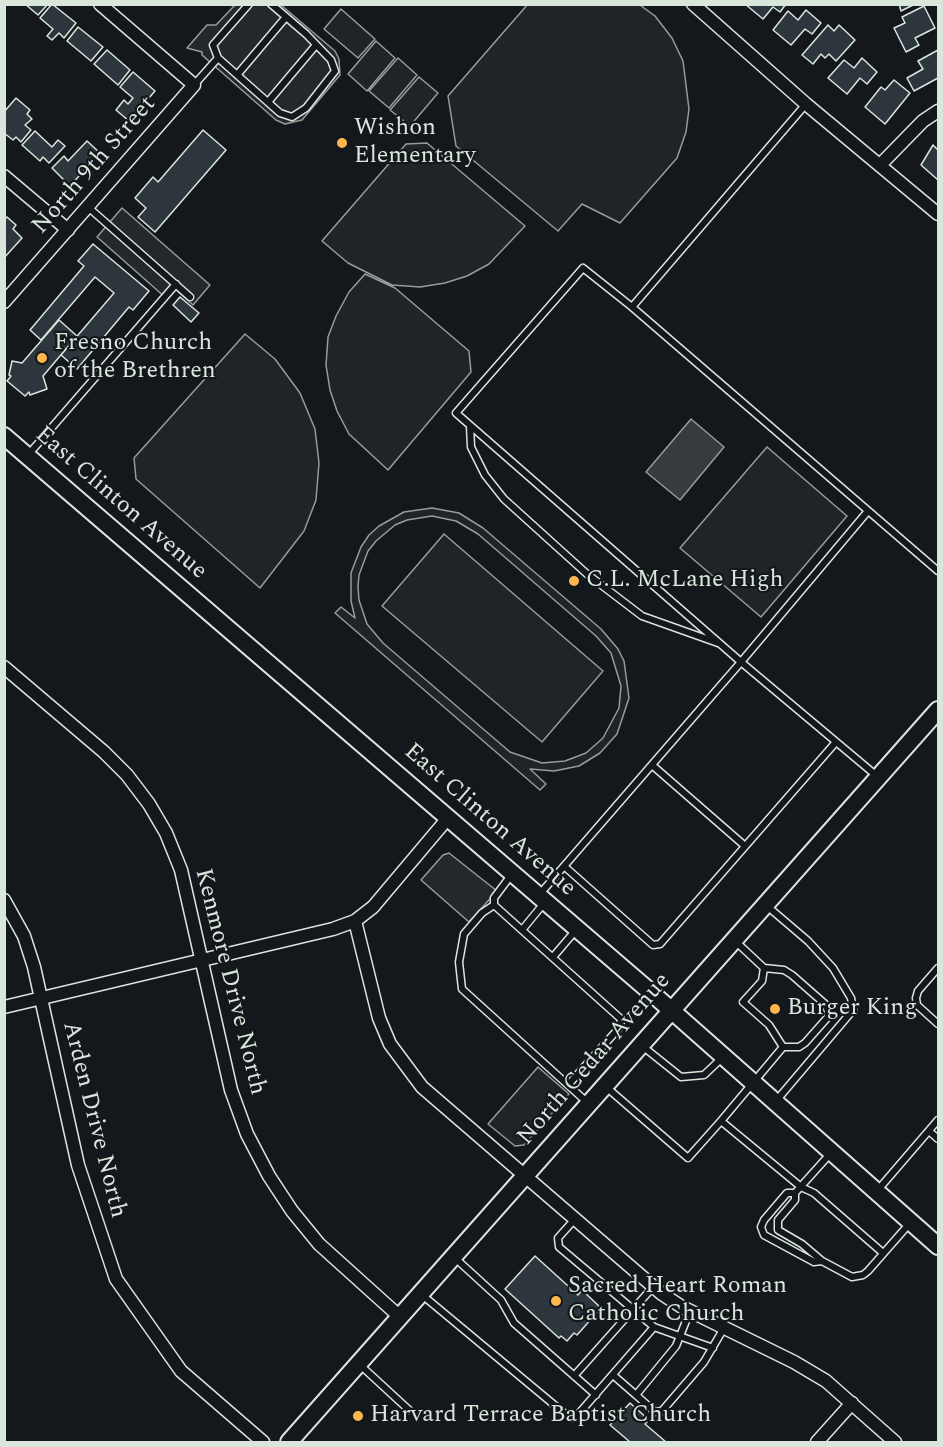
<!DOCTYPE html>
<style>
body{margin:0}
#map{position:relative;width:943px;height:1447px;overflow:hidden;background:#14181c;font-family:Spectral,serif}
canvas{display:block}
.frame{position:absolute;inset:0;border:6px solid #d8e6dc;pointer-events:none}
</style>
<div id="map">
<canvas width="943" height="1447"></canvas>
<div class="frame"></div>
</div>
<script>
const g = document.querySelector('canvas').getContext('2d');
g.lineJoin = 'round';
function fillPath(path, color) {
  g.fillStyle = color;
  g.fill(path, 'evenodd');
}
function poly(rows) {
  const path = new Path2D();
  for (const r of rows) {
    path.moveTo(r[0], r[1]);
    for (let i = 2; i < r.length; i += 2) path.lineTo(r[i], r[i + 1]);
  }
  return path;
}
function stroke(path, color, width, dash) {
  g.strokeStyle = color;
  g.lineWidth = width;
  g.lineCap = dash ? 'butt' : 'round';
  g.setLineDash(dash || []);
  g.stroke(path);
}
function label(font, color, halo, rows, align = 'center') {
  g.font = font + ' Spectral,serif';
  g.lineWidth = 4.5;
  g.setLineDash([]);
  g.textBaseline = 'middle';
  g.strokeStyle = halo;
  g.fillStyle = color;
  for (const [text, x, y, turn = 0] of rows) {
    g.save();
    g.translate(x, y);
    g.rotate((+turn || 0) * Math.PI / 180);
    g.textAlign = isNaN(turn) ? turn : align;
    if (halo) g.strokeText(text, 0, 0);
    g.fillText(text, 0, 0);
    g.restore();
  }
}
const green = poly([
 [528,4,640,5,655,16,672,38,683,61,689,109,686,132,677,158,620,223,582,204,558,231,456,146,448,96,528,4],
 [341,9,375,39,358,58,324,29,341,9],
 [376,41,395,58,367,91,348,74,376,41],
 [398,58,417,75,389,108,369,91,398,58],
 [419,77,438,93,410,126,390,110,419,77],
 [427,143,525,226,489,264,467,276,445,283,420,287,392,285,348,263,322,241,406,144,427,143],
 [365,274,395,288,469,351,471,372,388,470,349,434,337,411,330,390,326,365,328,337,336,316,349,292,365,274],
 [245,334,275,359,300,393,315,429,319,463,316,500,304,531,260,588,136,479,134,458,245,334],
 [767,447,847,516,761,617,680,548,767,447],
 [432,508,459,513,483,528,601,629,618,649,624,661,629,698,617,734,600,753,579,766,554,771,530,769,546,784,540,790,335,613,341,607,355,618,351,601,351,573,361,547,369,535,379,526,404,512,432,508],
 [432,516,456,521,478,534,596,636,611,653,621,686,619,708,603,738,586,753,565,761,542,763,510,752,383,643,367,624,359,600,358,587,359,575,368,551,376,541,395,525,407,520,432,516],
 [444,534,603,671,542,742,382,606,444,534],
 [538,1067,569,1094,524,1145,515,1146,488,1124,538,1067]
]);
const parking = poly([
 [235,5,281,5,335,51,339,59,340,75,302,120,285,124,276,120,202,55,202,52,187,48,207,25,216,25,235,5],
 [122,208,210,285,193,305,174,288,166,298,97,237,122,208],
 [449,853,497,891,469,922,421,880,443,855,449,853]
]);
const water = poly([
 [691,419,724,447,680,500,646,472,691,419]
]);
const building = poly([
 [25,4,47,4,47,5,38,15,25,4],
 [52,4,76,23,64,38,59,33,52,40,47,36,53,29,40,18,52,4],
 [745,4,786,4,780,12,773,7,763,19,745,4],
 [899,4,915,4,901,11,899,4],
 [924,6,935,28,915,38,919,45,906,52,894,28,905,23,902,17,924,6],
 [806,10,821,23,812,34,805,29,791,45,773,30,788,11,798,20,806,10],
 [828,25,834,31,839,25,855,40,836,61,829,54,825,58,821,54,813,64,802,55,828,25],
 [78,27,103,47,91,61,67,41,78,27],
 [107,50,130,70,118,85,94,64,107,50],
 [938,50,938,78,914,91,907,78,923,69,918,61,938,50],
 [862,58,877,72,867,84,860,78,847,94,828,78,844,60,854,68,862,58],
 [133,72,155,91,129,121,116,110,124,100,128,104,133,98,120,87,133,72],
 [894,80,910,93,885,124,865,107,881,87,885,90,894,80],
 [16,98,30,110,27,114,32,119,25,125,31,130,21,142,16,137,13,140,4,133,4,112,16,98],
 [203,130,226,150,155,232,138,217,146,208,135,198,153,177,158,182,203,130],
 [35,131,52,147,58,140,65,146,49,163,43,157,40,161,22,145,35,131],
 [87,141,100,153,70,186,52,168,64,156,68,161,87,141],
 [933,145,938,150,938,180,921,165,933,145],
 [7,217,16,225,13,229,22,238,4,258,4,220,7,217],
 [93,244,149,291,133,310,129,307,77,369,61,355,114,293,95,277,41,340,30,330,84,266,78,261,93,244],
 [180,297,199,313,191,322,173,305,180,297],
 [59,320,77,336,43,376,47,389,30,395,29,392,25,396,7,381,11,376,9,375,12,361,22,363,59,320],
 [535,1256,578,1295,582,1290,601,1308,577,1335,574,1333,567,1341,561,1336,559,1338,505,1289,535,1256],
 [630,1403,649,1420,645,1424,666,1442,630,1442,610,1425,630,1403]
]);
const service = poly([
 [249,4,213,45,218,58,280,113,292,117,306,108,335,71,331,60,306,34,271,4],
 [237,75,286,17],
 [194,85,218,58],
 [268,102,316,45],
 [806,104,632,307,938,571],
 [88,207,190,297],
 [632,307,583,268,456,413,741,662,868,511],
 [470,426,471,447,485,475,504,499,587,574,642,616,718,643],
 [28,455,176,284],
 [652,765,745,846],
 [564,866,653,945,660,944,836,742],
 [512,874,494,898,494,905,621,1019,620,1027,568,1085,589,1104],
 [539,895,741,662,878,777],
 [494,905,482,913,464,934,459,962,462,989,568,1085],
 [767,906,808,941,833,968,851,998,853,1010,776,1101],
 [522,930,545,902],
 [734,940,764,968,762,981,743,1002,769,1025,783,1047,721,1121,801,1187,814,1193,883,1253],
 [553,957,576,930],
 [764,968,784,970,792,975,825,1004,828,1011,828,1017,805,1043,799,1047,783,1047],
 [938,968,918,991,916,998,917,1005,938,1024],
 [641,1045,681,1077,704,1075,723,1057],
 [605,1086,688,1158,721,1121],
 [929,1131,938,1139],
 [830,1154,795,1193,795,1200,778,1220,778,1230,802,1244,822,1261,852,1277,863,1275,868,1271,910,1223],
 [877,1191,938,1120],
 [795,1193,787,1193,764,1220,761,1227,764,1235,814,1262,822,1261],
 [574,1220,558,1238,559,1247,654,1327,713,1348],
 [455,1258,501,1300,514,1323,596,1395],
 [421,1294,570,1418,575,1418,654,1327],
 [359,1364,409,1410],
 [613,1375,636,1395,676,1346,690,1311],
 [574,1376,653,1287],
 [636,1395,655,1412,662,1411,704,1362,724,1328]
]);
const minor = poly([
 [693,4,806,104,938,214],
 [880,165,923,121,938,111],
 [4,176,68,230],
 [4,302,194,85,100,4],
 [4,667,104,752,127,775,149,804,166,833,181,870,231,1090,247,1134,269,1176,292,1211,319,1244,400,1317],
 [4,900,24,936,34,967,78,1165,116,1279,181,1371,263,1442],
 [355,921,379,1018,390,1044,422,1087,662,1294,682,1307,794,1362,826,1381,895,1442],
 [4,1007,333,929,355,921,373,907,448,818],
 [817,1442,852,1403]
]);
const secondary = poly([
 [4,436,654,995,938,1246],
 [289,1442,938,710]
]);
const markers = [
 [342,143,6,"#ffb74d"],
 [42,358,6,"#ffb74d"],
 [574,581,6,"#ffb74d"],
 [775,1009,6,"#ffb74d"],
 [556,1301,6,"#ffb74d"],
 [358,1416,6,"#ffb74d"]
];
const poiNames = [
 ["Wishon",354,129],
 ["Elementary",354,157],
 ["Fresno Church",54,344],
 ["of the Brethren",54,372],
 ["C.L. McLane High",586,581],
 ["Burger King",787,1009],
 ["Sacred Heart Roman",568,1287],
 ["Catholic Church",568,1315],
 ["Harvard Terrace Baptist Church",370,1416]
];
const streetNames = [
 ["North 9th Street",95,166,-49],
 ["East Clinton Avenue",120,504,41],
 ["East Clinton Avenue",489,821,41],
 ["Kenmore Drive North",229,982,76],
 ["North Cedar Avenue",595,1060,-49],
 ["Arden Drive North",93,1120,76]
];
fillPath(green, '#202428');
stroke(green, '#939e99', 1.5);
fillPath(parking, '#24282b');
stroke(parking, '#939e99', 1.5);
fillPath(water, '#363b3e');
stroke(water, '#939e99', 1.5);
fillPath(building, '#2c363c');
stroke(building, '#d8e6dc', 1.5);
stroke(service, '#d8e6dc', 9);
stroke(minor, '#d8e6dc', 15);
stroke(secondary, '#d8e6dc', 20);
stroke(service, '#14181c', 6);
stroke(minor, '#14181c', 12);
stroke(secondary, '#14181c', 16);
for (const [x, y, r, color] of markers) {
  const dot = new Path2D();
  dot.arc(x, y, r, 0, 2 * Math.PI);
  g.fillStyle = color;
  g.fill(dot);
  stroke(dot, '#14181c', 2);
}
label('24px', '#d8e6dc', '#14181c', poiNames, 'left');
label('24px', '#d8e6dc', '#14181c', streetNames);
</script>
